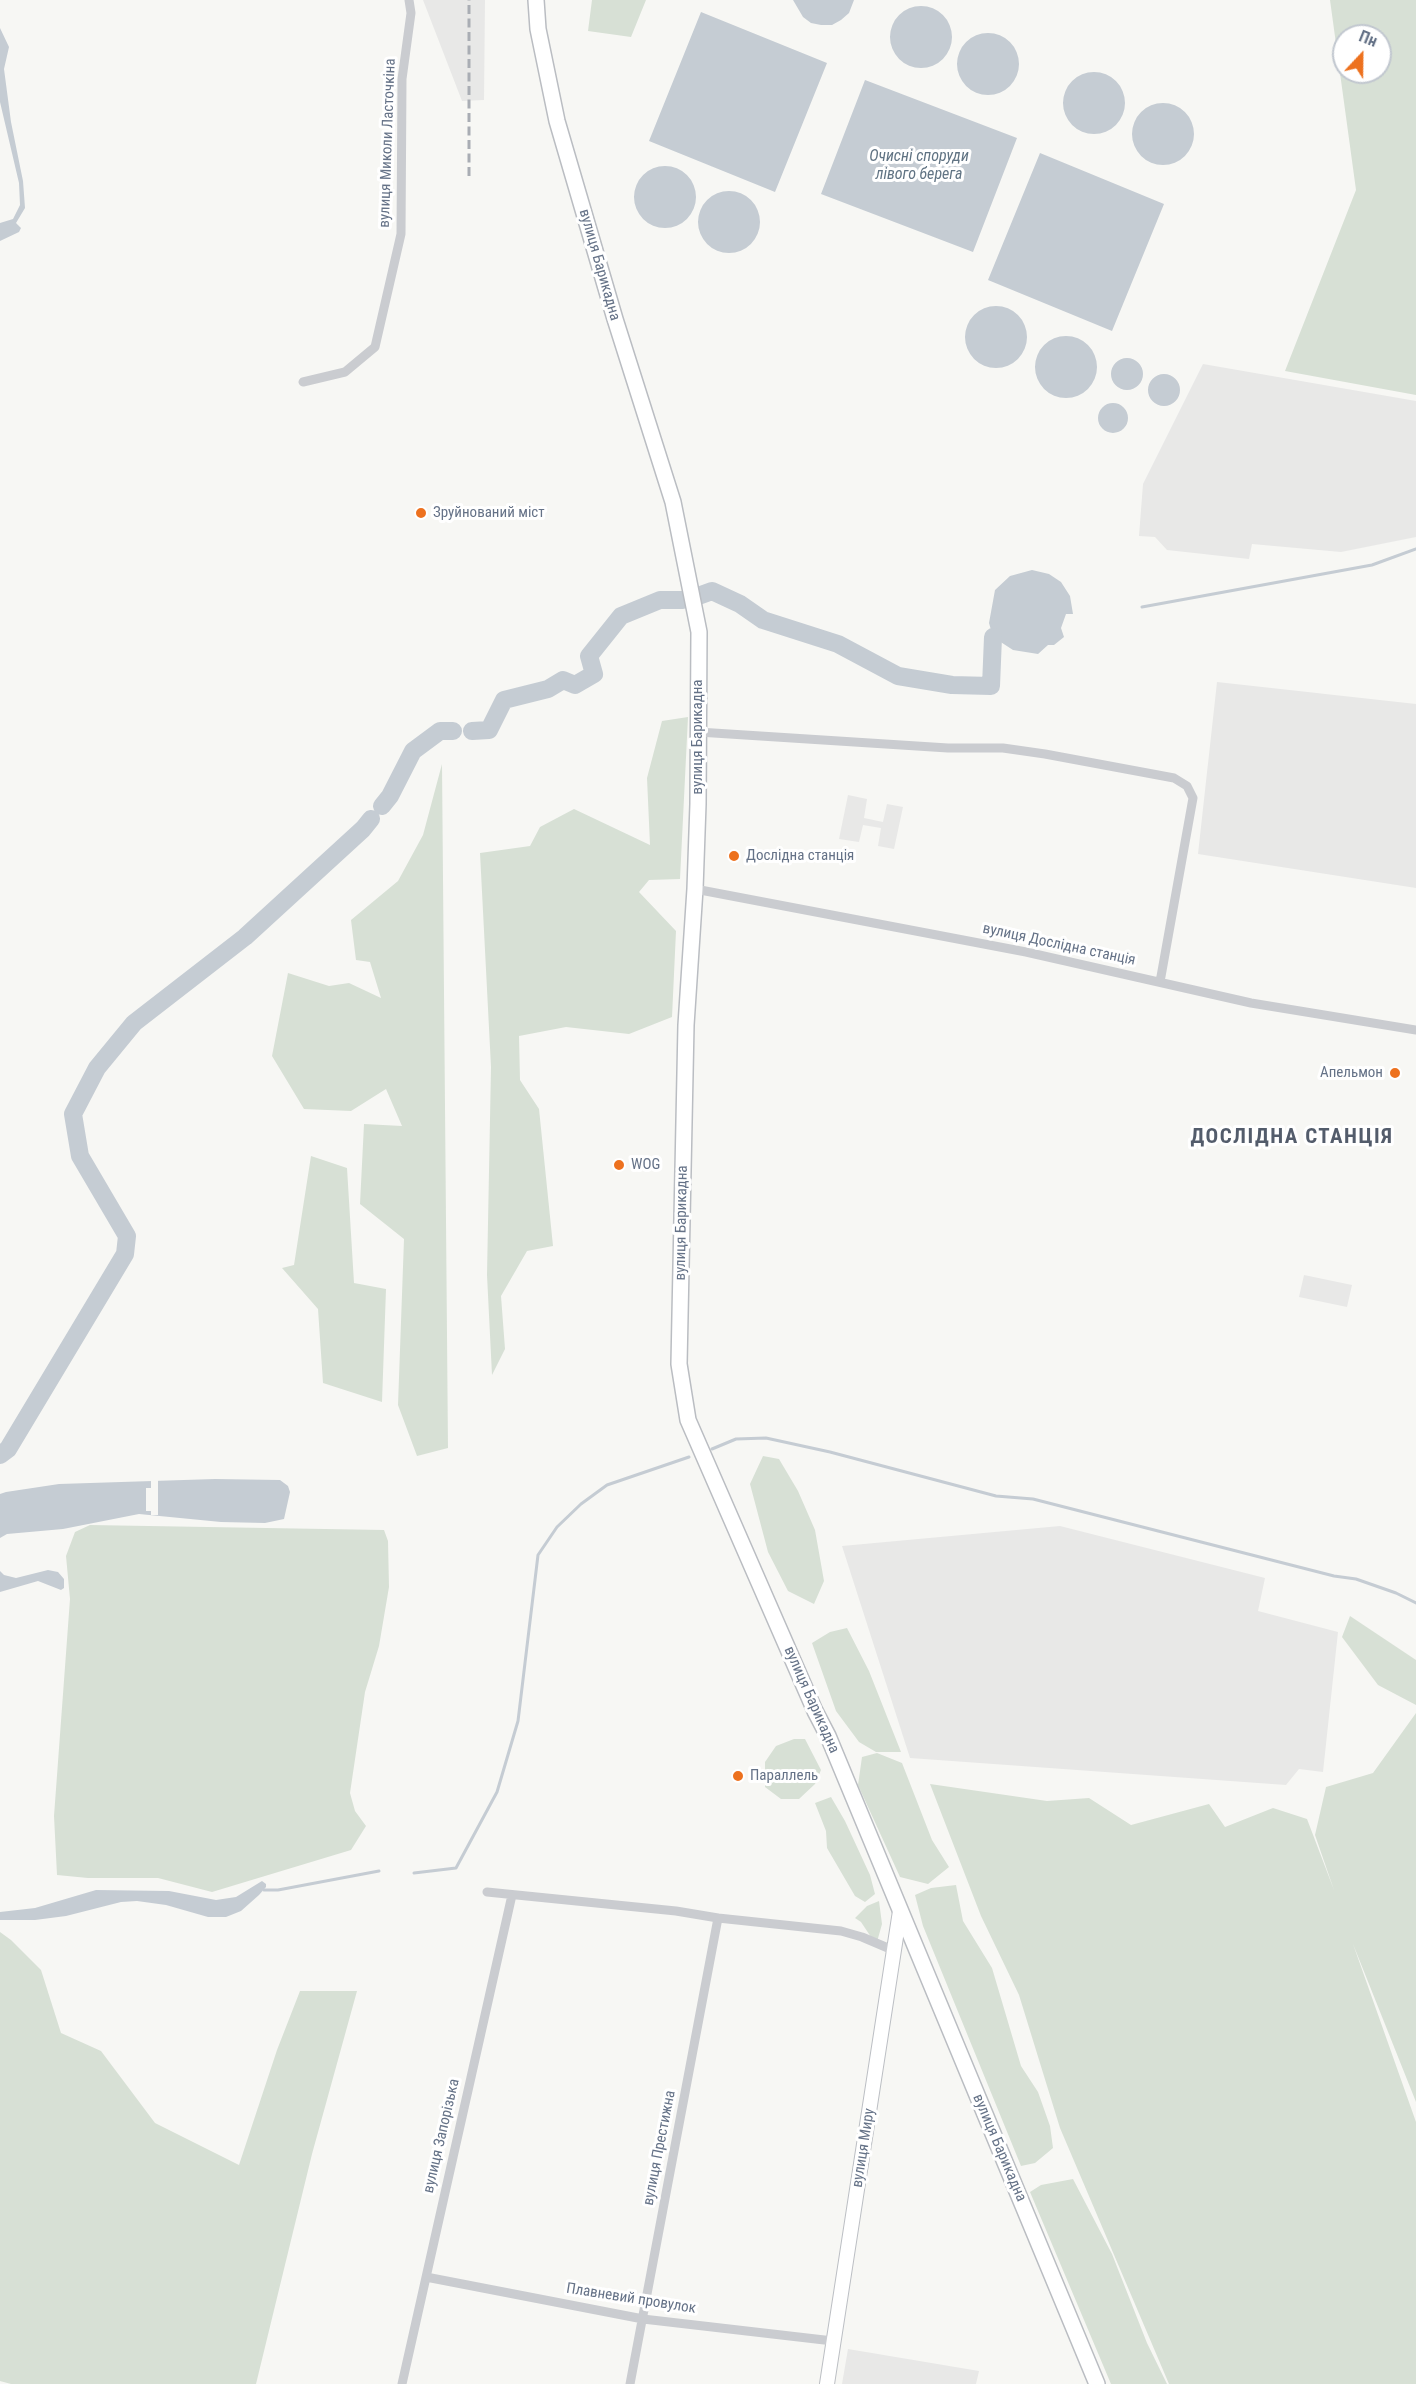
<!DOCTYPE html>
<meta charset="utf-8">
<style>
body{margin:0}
#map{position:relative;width:1416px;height:2384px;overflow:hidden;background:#f7f7f4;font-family:"Roboto Condensed",sans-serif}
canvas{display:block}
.north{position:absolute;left:1332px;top:24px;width:60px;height:60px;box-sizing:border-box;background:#fff;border:2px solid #c1c7cf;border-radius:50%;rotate:22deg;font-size:16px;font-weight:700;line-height:24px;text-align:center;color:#657287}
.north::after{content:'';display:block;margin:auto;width:21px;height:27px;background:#ed711e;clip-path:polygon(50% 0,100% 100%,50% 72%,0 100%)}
</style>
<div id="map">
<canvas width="1416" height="2384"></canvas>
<div class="north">Пн</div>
</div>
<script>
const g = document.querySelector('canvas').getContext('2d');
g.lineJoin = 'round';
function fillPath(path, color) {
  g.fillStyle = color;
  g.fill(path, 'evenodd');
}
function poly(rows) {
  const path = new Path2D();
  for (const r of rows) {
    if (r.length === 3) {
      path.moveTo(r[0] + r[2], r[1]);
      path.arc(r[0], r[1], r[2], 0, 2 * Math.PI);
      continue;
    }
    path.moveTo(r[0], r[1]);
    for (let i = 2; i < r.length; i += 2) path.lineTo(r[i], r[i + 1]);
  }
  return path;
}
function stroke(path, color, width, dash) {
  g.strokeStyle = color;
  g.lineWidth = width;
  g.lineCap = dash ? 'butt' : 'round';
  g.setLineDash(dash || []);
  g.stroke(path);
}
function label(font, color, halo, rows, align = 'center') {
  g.font = font + ' "Roboto Condensed",sans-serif';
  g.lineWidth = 6;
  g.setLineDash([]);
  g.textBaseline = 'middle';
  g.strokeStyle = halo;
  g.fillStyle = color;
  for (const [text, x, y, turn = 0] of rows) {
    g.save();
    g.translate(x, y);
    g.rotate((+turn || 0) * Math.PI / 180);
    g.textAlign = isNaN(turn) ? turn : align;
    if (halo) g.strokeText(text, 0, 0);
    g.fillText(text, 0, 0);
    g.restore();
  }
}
const built = poly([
 [423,0,485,0,484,100,462,101],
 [1203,364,1416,401,1416,537,1341,552,1252,544,1249,559,1167,550,1155,537,1139,536,1143,484],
 [1217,682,1416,704,1416,888,1198,854],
 [848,795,867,799,864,818,883,822,887,804,903,807,894,849,878,846,881,828,863,825,859,842,839,839],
 [1304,1275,1352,1285,1347,1307,1299,1297],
 [1060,1526,1265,1578,1258,1611,1338,1632,1323,1772,1299,1769,1286,1785,910,1758,842,1546],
 [848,2349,979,2371,976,2384,842,2384]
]);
const green = poly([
 [592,0,646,0,631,37,588,31],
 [1330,0,1416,0,1416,395,1285,371,1356,190],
 [1344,36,1380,36,1380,72,1344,72],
 [688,717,680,879,649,880,639,892,676,931,672,1017,629,1034,566,1027,519,1036,520,1080,539,1109,553,1246,527,1251,501,1296,505,1349,492,1375,487,1275,491,1067,480,853,530,846,540,827,574,809,650,845,647,778,662,721],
 [442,764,448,1448,417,1456,398,1405,404,1239,360,1204,364,1124,402,1126,386,1089,351,1111,304,1109,272,1056,288,973,329,986,349,983,381,998,370,962,356,960,351,920,398,881,423,835],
 [311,1156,347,1168,354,1283,386,1289,382,1402,323,1383,318,1309,282,1268,294,1265],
 [763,1456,779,1459,798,1491,815,1530,824,1581,814,1604,788,1591,768,1552,750,1484],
 [90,1525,384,1530,388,1541,389,1587,379,1646,365,1692,350,1793,355,1811,366,1826,351,1850,212,1892,158,1878,88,1878,57,1875,54,1816,70,1599,66,1556,75,1532],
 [1350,1616,1416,1660,1416,1705,1378,1685,1342,1637],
 [847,1628,869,1671,901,1752,876,1752,859,1742,836,1711,812,1643,830,1632],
 [1416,1713,1416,2102,1353,1944,1416,2122,1416,2384,1169,2384,1060,2128,1019,1995,981,1916,930,1784,1047,1801,1089,1798,1131,1825,1209,1804,1225,1827,1273,1808,1307,1819,1334,1890,1315,1835,1326,1787,1373,1773],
 [794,1739,805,1739,821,1770,815,1784,799,1799,781,1799,765,1787,765,1762,776,1746],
 [877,1753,902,1763,932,1840,949,1867,928,1884,900,1877,858,1785,862,1757],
 [831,1797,845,1821,870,1875,875,1894,865,1902,855,1896,827,1848,826,1831,815,1803],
 [956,1885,963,1921,992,1968,1021,2066,1038,2092,1050,2126,1053,2148,1035,2163,1021,2166,923,1926,915,1895,931,1888],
 [879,1901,882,1924,877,1942,873,1940,861,1922,855,1918,867,1906],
 [0,1932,11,1940,41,1970,61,2033,101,2051,155,2123,239,2165,277,2050,300,1991,357,1991,312,2154,256,2384,11,2384,0,2381],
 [1073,2179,1112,2254,1147,2343,1167,2384,1111,2384,1030,2192,1041,2185]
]);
const water = poly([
 [793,0,854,0,849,13,841,20,832,25,821,25,811,23,803,17],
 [921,37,31],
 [701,12,827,63,775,192,649,141],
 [0,28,9,47,4,69,11,122,23,181,25,208,16,223,21,228,19,232,0,241,0,223,13,219,20,205,19,183,0,102],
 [988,64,31],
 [1094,103,31],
 [865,80,1017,138,973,252,821,194],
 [1163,134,31],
 [1040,153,1164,204,1112,331,988,280],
 [665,197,31],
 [729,222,31],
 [996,337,31],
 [1066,367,31],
 [1127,374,16],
 [1164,390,16],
 [1113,418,15],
 [1032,570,1049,574,1061,582,1070,596,1073,614,1066,614,1061,628,1064,637,1054,645,1048,645,1038,654,1013,650,993,637,989,623,995,590,1010,576],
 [215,1479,280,1480,288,1486,290,1492,284,1519,265,1523,221,1522,139,1514,63,1529,7,1534,0,1538,0,1494,6,1492,59,1484],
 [48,1570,58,1572,64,1579,64,1588,61,1590,38,1581,0,1592,0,1571,4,1575,16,1578],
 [262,1881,266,1884,266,1887,259,1895,241,1911,226,1917,208,1917,166,1905,137,1901,121,1902,66,1916,35,1920,0,1920,0,1912,35,1908,96,1890,169,1891,216,1900,236,1897]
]);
const pier = poly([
 [151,1479,158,1479,158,1515,151,1515,151,1511,146,1511,146,1488,151,1488]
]);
const stream = poly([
 [1142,607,1372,565,1416,549],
 [712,1449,736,1439,766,1438,830,1452,996,1496,1033,1499,1334,1576,1356,1579,1396,1593,1416,1603],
 [414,1873,456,1868,497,1792,518,1721,538,1555,557,1527,581,1504,607,1485,689,1457],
 [264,1890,278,1890,379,1871]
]);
const river = poly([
 [701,595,712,591,740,604,763,620,838,644,898,676,952,685,991,686,993,637],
 [472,731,489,730,504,700,548,689,563,680,575,685,594,674,589,656,621,616,660,600,683,600],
 [382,806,390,796,413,751,440,731,453,731],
 [0,1455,8,1449,125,1254,127,1236,80,1156,73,1114,97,1068,134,1023,245,937,363,829,371,819]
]);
const street = poly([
 [303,382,345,372,375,347,401,234,402,79,411,13,409,0],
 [698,732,948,748,1003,748,1045,754,1174,778,1187,786,1193,798,1160,982],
 [695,889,1026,952,1251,1003,1416,1030],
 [487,1892,676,1911,718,1918,841,1931,862,1937,895,1951],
 [426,2277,643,2319,833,2341],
 [402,2384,512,1895],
 [630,2384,718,1918]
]);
const secondary = poly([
 [827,2384,900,1911]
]);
const primary = poly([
 [536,0,538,29,557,121,615,319,673,502,699,632,698,804,695,889,686,1025,679,1364,688,1420,815,1711,828,1736,1097,2384]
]);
const rail = poly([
 [469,176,469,0]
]);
const markers = [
 [421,513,6,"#ed711e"],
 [734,856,6,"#ed711e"],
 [1395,1073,6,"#ed711e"],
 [619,1165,6,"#ed711e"],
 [738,1776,6,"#ed711e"]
];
const streetNames = [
 ["вулиця Миколи Ласточкіна",388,143,-88],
 ["вулиця Барикадна",599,265,74],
 ["вулиця Барикадна",698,737,-90],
 ["вулиця Дослідна станція",1059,945,12],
 ["вулиця Барикадна",682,1223,-89],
 ["вулиця Барикадна",811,1700,66],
 ["вулиця Запорізька",442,2136,-77],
 ["вулиця Престижна",660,2148,-79],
 ["вулиця Миру",864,2148,-81],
 ["вулиця Барикадна",999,2148,67],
 ["Плавневий провулок",631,2299,9]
];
const poiNames = [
 ["Зруйнований міст",433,513],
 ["Дослідна станція",746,856],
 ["Апельмон",1383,1073,"right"],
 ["WOG",631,1165],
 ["Параллель",750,1776]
];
const waterNames = [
 ["Очисні споруди",919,157],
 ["лівого берега",919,175]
];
const districtNames = [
 ["ДОСЛІДНА СТАНЦІЯ",1292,1138]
];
fillPath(built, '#e8e8e7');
fillPath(green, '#d7e0d5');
fillPath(water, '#c5ccd3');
fillPath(pier, '#f7f7f4');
stroke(stream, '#c5ccd3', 3);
stroke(river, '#c5ccd3', 18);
stroke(secondary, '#bcbfc4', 16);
stroke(primary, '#babdc2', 18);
stroke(street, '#caccd0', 9);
stroke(secondary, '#fff', 14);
stroke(primary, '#fff', 15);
stroke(rail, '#a9adb4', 3, [9, 4.5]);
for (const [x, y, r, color] of markers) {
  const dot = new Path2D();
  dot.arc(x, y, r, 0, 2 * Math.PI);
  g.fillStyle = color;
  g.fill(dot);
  stroke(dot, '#fff', 2);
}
label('15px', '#657287', '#fff', streetNames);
label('15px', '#657287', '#fff', poiNames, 'left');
label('italic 16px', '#607383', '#fff', waterNames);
g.letterSpacing = '1.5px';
label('bold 21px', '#535c6b', '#fff', districtNames);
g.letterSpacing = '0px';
</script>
